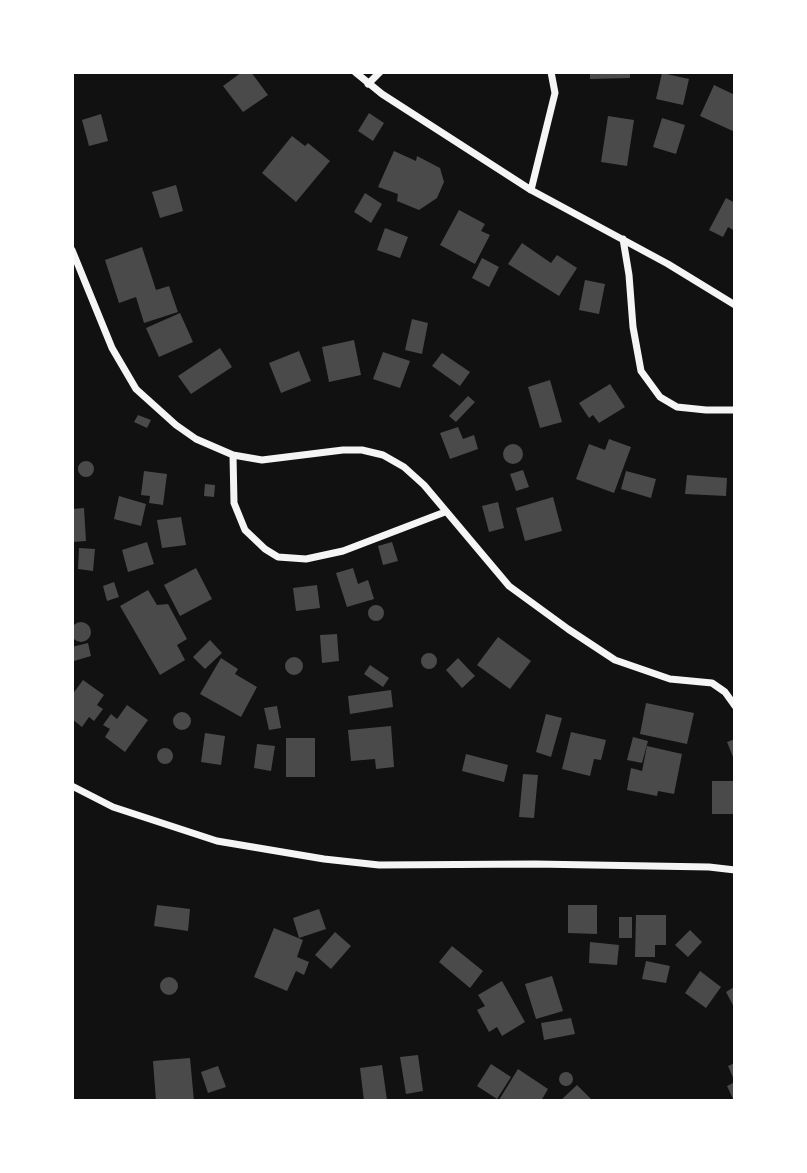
<!DOCTYPE html>
<style>
body{margin:0}
#map{position:relative;width:807px;height:1173px;overflow:hidden;background:#111;font-family:Commissioner,sans-serif}
canvas{display:block}
.frame{position:absolute;inset:0;border:74px solid #fff;pointer-events:none}
</style>
<div id="map">
<canvas width="807" height="1173"></canvas>
<div class="frame"></div>
</div>
<script>
const g = document.querySelector('canvas').getContext('2d');
g.lineJoin = 'round';
function fillPath(path, color) {
  g.fillStyle = color;
  g.fill(path, 'evenodd');
}
function poly(rows) {
  const path = new Path2D();
  for (const r of rows) {
    if (r.length === 3) {
      path.moveTo(r[0] + r[2], r[1]);
      path.arc(r[0], r[1], r[2], 0, 2 * Math.PI);
      continue;
    }
    path.moveTo(r[0], r[1]);
    for (let i = 2; i < r.length; i += 2) path.lineTo(r[i], r[i + 1]);
  }
  return path;
}
function stroke(path, color, width, dash) {
  g.strokeStyle = color;
  g.lineWidth = width;
  g.lineCap = dash ? 'butt' : 'round';
  g.setLineDash(dash || []);
  g.stroke(path);
}
const building = poly([
 [242,72,251,72,268,95,243,112,223,86],
 [590,72,630,72,630,78,590,79],
 [662,73,689,79,683,105,656,99],
 [714,85,735,95,735,132,700,116],
 [369,113,384,123,373,141,358,131],
 [101,114,108,141,89,146,82,120],
 [608,116,634,120,627,166,601,162],
 [662,118,685,125,676,154,653,147],
 [292,136,305,146,308,143,330,161,296,202,262,173],
 [394,151,416,161,417,156,440,168,444,182,437,198,419,210,397,201,398,194,378,187],
 [176,185,183,211,160,218,152,192],
 [365,193,382,204,371,223,354,212],
 [726,198,735,203,735,231,728,227,723,237,709,230],
 [459,210,485,224,481,231,490,235,475,264,440,245],
 [385,228,408,237,400,258,377,250],
 [522,243,551,263,557,255,577,268,559,296,508,264],
 [142,247,156,290,169,286,178,312,144,323,136,297,119,303,105,260],
 [482,258,499,267,489,287,472,278],
 [585,280,605,284,599,314,579,310],
 [180,313,193,342,159,357,146,328],
 [412,319,428,323,422,354,405,350],
 [354,340,361,375,329,382,322,347],
 [220,348,232,367,191,394,178,376],
 [299,351,311,381,281,393,269,363],
 [383,352,410,361,400,388,373,379],
 [442,353,470,372,460,386,432,366],
 [550,380,562,422,540,428,528,387],
 [610,384,625,407,599,423,593,415,589,418,579,403],
 [468,396,475,402,456,422,449,416],
 [138,415,151,420,147,428,134,422],
 [458,427,463,439,474,435,478,449,450,459,440,433],
 [609,439,631,447,614,493,576,479,589,444,605,450],
 [513,454,10],
 [86,469,8],
 [523,470,529,487,516,491,510,474],
 [144,471,167,474,163,505,149,503,150,496,141,495],
 [626,471,656,479,651,498,621,489],
 [687,475,727,478,726,496,685,494],
 [205,484,215,485,214,497,204,496],
 [119,496,146,504,141,526,114,519],
 [553,497,562,531,525,541,516,508],
 [498,502,504,528,489,532,482,506],
 [84,508,86,541,72,542,72,509],
 [181,517,186,545,162,548,157,520],
 [147,542,154,564,128,572,122,550],
 [392,542,398,561,383,565,378,546],
 [79,548,95,549,93,571,78,569],
 [196,568,212,599,180,616,164,585],
 [353,568,358,584,368,580,374,599,347,607,336,573],
 [114,582,119,597,107,601,103,586],
 [317,585,320,608,296,611,293,588],
 [148,590,157,605,168,604,187,639,177,645,185,660,160,675,120,606],
 [376,613,8],
 [81,632,10],
 [337,634,339,661,322,663,320,635],
 [498,637,531,661,510,689,477,665],
 [210,640,222,653,205,669,193,657],
 [88,643,91,656,74,661,72,647],
 [429,661,8],
 [294,666,9],
 [221,658,238,669,235,674,257,687,241,717,200,694],
 [458,658,475,676,462,688,446,670],
 [370,665,389,678,383,687,364,674],
 [83,680,104,695,97,705,103,709,94,721,89,717,82,727,72,719,72,695],
 [391,690,393,707,350,714,348,696],
 [646,703,694,713,687,744,640,734],
 [127,705,148,720,125,752,105,737,110,729,103,725,111,714,117,719],
 [277,706,281,728,269,730,264,708],
 [182,721,9],
 [546,714,562,718,551,757,536,752],
 [391,726,394,767,376,769,375,759,351,761,348,730],
 [571,732,606,740,601,760,594,759,590,776,562,769],
 [205,733,225,736,221,765,201,762],
 [633,737,648,741,642,763,627,760],
 [286,738,315,738,315,777,286,777],
 [735,739,735,762,727,742],
 [257,744,275,746,271,771,254,768],
 [647,746,682,754,674,794,658,791,657,796,627,790,631,768,642,771],
 [165,756,8],
 [466,754,508,765,504,782,462,771],
 [523,774,538,775,534,818,519,817],
 [712,781,735,781,735,814,712,814],
 [157,905,190,909,188,931,154,926],
 [568,905,597,905,597,934,568,933],
 [319,909,326,929,299,938,293,918],
 [636,915,666,915,666,945,655,945,655,957,635,957],
 [619,917,632,917,632,938,619,938],
 [274,928,303,940,297,957,309,962,304,975,296,971,287,991,254,977],
 [690,930,702,942,688,957,675,945],
 [335,932,351,946,331,969,315,955],
 [590,942,619,945,617,965,589,963],
 [452,946,483,971,470,988,439,962],
 [646,961,670,966,666,983,642,979],
 [700,971,721,987,706,1008,685,993],
 [552,976,563,1011,536,1019,525,984],
 [169,986,9],
 [502,981,525,1022,502,1036,497,1027,489,1032,477,1010,485,1006,478,995],
 [734,987,735,989,735,1009,726,992],
 [571,1018,575,1034,544,1040,541,1023],
 [418,1055,423,1091,406,1094,400,1057],
 [190,1058,194,1101,156,1101,153,1061],
 [735,1063,735,1101,734,1101,727,1086,735,1082,728,1066],
 [491,1064,511,1077,497,1099,477,1086],
 [382,1065,387,1100,364,1101,360,1068],
 [218,1066,226,1087,208,1093,201,1072],
 [518,1069,548,1089,541,1101,499,1100],
 [566,1079,7],
 [577,1085,591,1099,560,1101]
]);
const minor = poly([
 [355,72,382,94,531,190,668,264,735,305],
 [368,84,380,72],
 [531,190,555,93,551,72],
 [623,239,629,275,633,327,641,371,660,397,677,407,706,410,735,410],
 [72,250,112,348,136,389,176,425,196,439,233,455,262,460,343,450,362,450,383,455,404,467,424,485,509,586,568,629,615,660,670,679,712,683,725,692,735,706],
 [233,455,234,503,245,530,265,549,278,557,306,559,343,551,445,512],
 [72,786,113,807,217,841,324,859,379,865,535,864,709,867,735,870]
]);
fillPath(building, '#4a4a4a');
stroke(minor, '#f5f5f5', 7);
</script>
